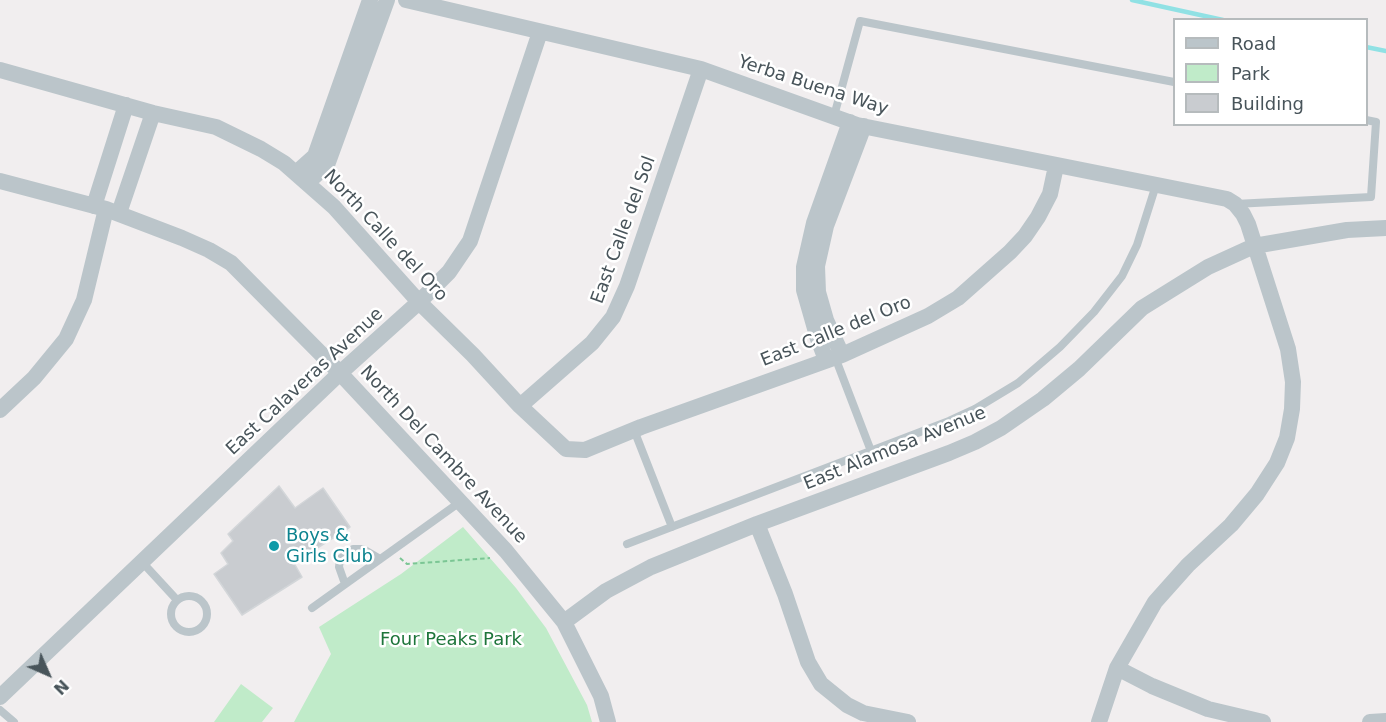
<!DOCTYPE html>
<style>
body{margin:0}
#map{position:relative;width:1386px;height:722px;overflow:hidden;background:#f1eeef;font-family:"DejaVu Sans",sans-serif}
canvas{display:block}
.legend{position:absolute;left:1173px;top:18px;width:195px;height:108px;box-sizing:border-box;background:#fff;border:2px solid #b6bbbd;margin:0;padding:8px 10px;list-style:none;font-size:18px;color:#48545a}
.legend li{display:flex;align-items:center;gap:12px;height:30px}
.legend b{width:30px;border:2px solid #b6bbbd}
.north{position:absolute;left:18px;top:644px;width:60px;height:60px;-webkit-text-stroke:4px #fff;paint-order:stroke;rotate:135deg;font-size:16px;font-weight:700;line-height:24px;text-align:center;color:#48545a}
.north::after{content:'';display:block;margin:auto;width:21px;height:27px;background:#48545a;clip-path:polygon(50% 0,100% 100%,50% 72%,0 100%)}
</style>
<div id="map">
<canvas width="1386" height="722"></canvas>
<ul class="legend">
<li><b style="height:8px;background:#bbc5ca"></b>Road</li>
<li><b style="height:16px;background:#c0ebc9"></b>Park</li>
<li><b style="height:16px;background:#c9ccd0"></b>Building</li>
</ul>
<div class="north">N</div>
</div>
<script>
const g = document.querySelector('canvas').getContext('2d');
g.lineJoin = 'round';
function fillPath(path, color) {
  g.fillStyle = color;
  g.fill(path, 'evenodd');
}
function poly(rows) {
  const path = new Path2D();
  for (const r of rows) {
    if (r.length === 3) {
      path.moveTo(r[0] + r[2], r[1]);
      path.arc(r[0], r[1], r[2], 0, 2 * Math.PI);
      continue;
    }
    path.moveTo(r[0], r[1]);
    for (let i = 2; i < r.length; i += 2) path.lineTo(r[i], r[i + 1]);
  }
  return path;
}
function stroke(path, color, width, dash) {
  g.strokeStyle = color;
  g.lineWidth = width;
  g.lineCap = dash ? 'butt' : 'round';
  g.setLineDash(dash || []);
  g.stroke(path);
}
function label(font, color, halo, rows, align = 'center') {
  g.font = font + ' "DejaVu Sans",sans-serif';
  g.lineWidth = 5;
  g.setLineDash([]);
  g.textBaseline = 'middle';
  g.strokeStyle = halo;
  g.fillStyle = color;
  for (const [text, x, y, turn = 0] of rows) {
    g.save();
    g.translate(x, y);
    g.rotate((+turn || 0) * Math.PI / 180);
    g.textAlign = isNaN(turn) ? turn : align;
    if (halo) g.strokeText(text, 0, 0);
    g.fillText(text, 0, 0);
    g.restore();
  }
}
const green = poly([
 [463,527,516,588,546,628,587,705,592,722,294,722,331,654,319,627,401,574],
 [241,684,273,708,262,722,214,722]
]);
const stream = poly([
 [1132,0,1223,20],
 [1366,47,1386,51]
]);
const building = poly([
 [279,486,295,508,323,488,350,527,294,563,302,577,242,615,214,574,228,564,221,553,233,541,228,534,279,486]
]);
const path = poly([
 [400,558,407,564,490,558]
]);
const service = poly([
 [834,116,860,21,1174,82],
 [1235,204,1371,197,1376,122,1366,120],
 [835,357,871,451],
 [634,430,672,527],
 [627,544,949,421,975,409,1018,383,1060,347,1094,312,1122,276,1137,245,1156,185],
 [142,562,177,600],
 [345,584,339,567,340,559,353,549,363,549,380,559],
 [189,614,18],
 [312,608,460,502],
 [0,710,14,722]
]);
const minor = poly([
 [406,0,701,69,857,125,1227,199,1235,204,1243,214,1248,224,1288,349,1293,382,1292,409,1287,438,1277,463,1257,494,1231,525,1188,565,1155,602,1117,668,1099,722],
 [0,70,153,113,216,127,261,149,284,163,334,207,419,302,473,355,520,406,566,449,585,450,641,427,842,355,928,316,958,298,1010,252,1025,236,1038,217,1050,194,1056,166],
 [296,173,315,156,370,0],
 [0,181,106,209,182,238,209,250,231,263,340,373,506,551,564,622,601,696,608,722],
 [308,182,327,165,387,0],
 [94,206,126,105],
 [119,213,153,113],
 [842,355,826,320,818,292,817,266,826,226,864,126],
 [826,360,818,339,804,290,804,267,814,223,850,122],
 [520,406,592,343,613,317,627,286,701,69],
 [0,410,34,378,66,339,84,300,106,209],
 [757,524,785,594,808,662,821,684,847,705,863,713,908,722],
 [564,622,606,591,651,567,757,524,949,453,975,442,1001,428,1043,399,1079,369,1142,308,1208,267,1254,246,1347,230,1386,228],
 [1117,668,1152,686,1208,709,1263,722],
 [0,697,340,373,419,302,449,272,470,241,540,32],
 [1370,722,1386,721]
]);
const markers = [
 [274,546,6,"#0f9aa8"]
];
const streetNames = [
 ["Yerba Buena Way",813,86,18],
 ["East Calle del Sol",624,230,-70],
 ["North Calle del Oro",385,236,47],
 ["East Calle del Oro",836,332,-22],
 ["East Calaveras Avenue",305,382,-43],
 ["East Alamosa Avenue",895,449,-22],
 ["North Del Cambre Avenue",443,455,47]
];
const cultureNames = [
 ["Boys &",286,536],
 ["Girls Club",286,557]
];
const parkNames = [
 ["Four Peaks Park",451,640]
];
fillPath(green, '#c0ebc9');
stroke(stream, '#90e1e4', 4.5);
fillPath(building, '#c9ccd0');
stroke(building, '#d3d6d9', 1.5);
stroke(path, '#7bc694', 2, [4.5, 3]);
stroke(service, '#bbc5ca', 8);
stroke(minor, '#bbc5ca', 16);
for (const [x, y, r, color] of markers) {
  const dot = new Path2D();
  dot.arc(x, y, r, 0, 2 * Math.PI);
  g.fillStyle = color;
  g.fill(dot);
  stroke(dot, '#fff', 2);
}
label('18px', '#48545a', '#fff', streetNames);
label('18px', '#0d838f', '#fff', cultureNames, 'left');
label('18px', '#1e753b', '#fff', parkNames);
</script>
